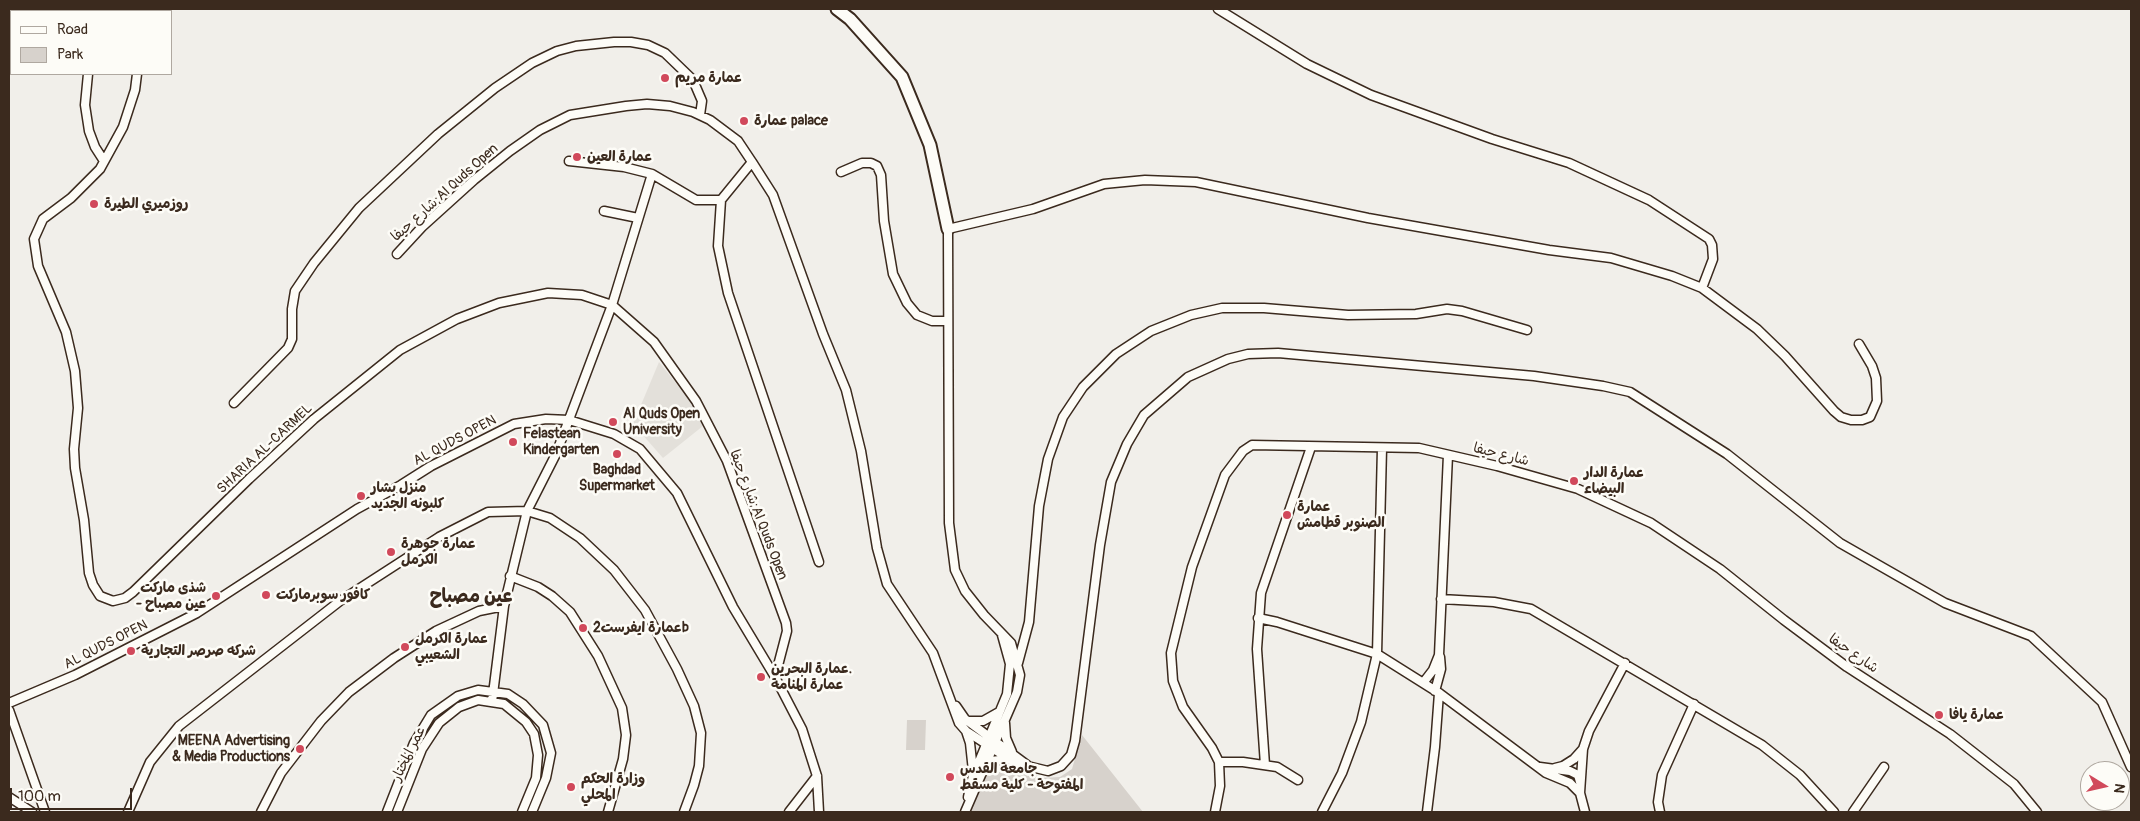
<!DOCTYPE html>
<meta charset="utf-8">
<style>
body{margin:0}
#map{position:relative;width:2140px;height:821px;overflow:hidden;background:#f1efea;font-family:Pangolin,sans-serif}
canvas{display:block}
.frame{position:absolute;inset:0;border:10px solid #3b2a1e;pointer-events:none}
.legend{position:absolute;left:10px;top:10px;width:162px;height:65px;box-sizing:border-box;background:#fdfcf7;border:1px solid #afa8a0;margin:0;padding:6px 9px;list-style:none;font-size:15px;color:#3b2a1e}
.legend li{display:flex;align-items:center;gap:10px;height:25px}
.legend b{width:25px;border:1px solid #afa8a0}
.north{position:absolute;left:2080px;top:761px;width:50px;height:50px;box-sizing:border-box;background:#fdfcf7;border:1px solid #afa8a0;border-radius:50%;rotate:99deg;font-size:14px;font-weight:700;line-height:20px;text-align:center;color:#3b2a1e}
.north::after{content:'';display:block;margin:auto;width:18px;height:22px;background:#d1495b;clip-path:polygon(50% 0,100% 100%,50% 72%,0 100%)}
.scale{position:absolute;left:10px;top:788px;width:122px;height:22px;box-sizing:border-box;border:2px solid #3b2a1e;border-top:0;padding-left:6px;font-size:15px;line-height:18px;white-space:nowrap;color:#3b2a1e;-webkit-text-stroke:4px #fdfcf7;paint-order:stroke}
</style>
<div id="map">
<canvas width="2140" height="821"></canvas>
<div class="frame"></div>
<ul class="legend">
<li><b style="height:6px;background:#fdfcf7"></b>Road</li>
<li><b style="height:14px;background:#d7d2cc"></b>Park</li>
</ul>
<div class="north">N</div>
<div class="scale">100 m</div>
</div>
<script>
const g = document.querySelector('canvas').getContext('2d');
g.lineJoin = 'round';
function fillPath(path, color) {
  g.fillStyle = color;
  g.fill(path, 'evenodd');
}
function poly(rows) {
  const path = new Path2D();
  for (const r of rows) {
    path.moveTo(r[0], r[1]);
    for (let i = 2; i < r.length; i += 2) path.lineTo(r[i], r[i + 1]);
  }
  return path;
}
function stroke(path, color, width, dash) {
  g.strokeStyle = color;
  g.lineWidth = width;
  g.lineCap = dash ? 'butt' : 'round';
  g.setLineDash(dash || []);
  g.stroke(path);
}
function label(font, color, halo, rows, align = 'center') {
  g.font = font + ' Pangolin,"Playpen Sans Arabic",sans-serif';
  g.lineWidth = 5;
  g.setLineDash([]);
  g.textBaseline = 'middle';
  g.strokeStyle = halo;
  g.fillStyle = color;
  for (const [text, x, y, turn = 0] of rows) {
    g.save();
    g.translate(x, y);
    g.rotate((+turn || 0) * Math.PI / 180);
    g.textAlign = isNaN(turn) ? turn : align;
    if (halo) g.strokeText(text, 0, 0);
    g.fillText(text, 0, 0);
    g.restore();
  }
}
const built = poly([
 [659,362,688,398,703,426,663,458,633,424]
]);
const green = poly([
 [907,720,926,720,925,750,906,750],
 [1082,735,1143,812,965,812,984,769,1004,759,1010,760,1018,771,1041,778,1060,777,1072,769]
]);
const street = poly([
 [75,9,76,11],
 [140,9,140,11],
 [1218,9,1307,64,1371,95,1492,139,1569,163,1649,200,1709,239,1712,245,1713,259,1702,288],
 [88,74,85,105,89,131,95,147,104,161],
 [137,74,135,90,123,127,100,169,71,198,43,219,34,239,38,266,66,332,75,371,78,408,74,449,75,468,84,520,89,573,93,585,100,596,113,601,125,598,133,592,249,479,314,419,400,350,457,319,499,303,548,293,582,295,612,305,556,454,527,511,504,606,492,702],
 [569,161,624,167,652,174],
 [752,162,773,195,823,334,846,390,861,451,877,548,887,584,933,653,959,723,966,731,1015,763,1048,771,1061,766,1071,755,1075,741,1100,545,1111,482,1127,444,1144,415,1188,377,1228,359,1248,354,1278,353,1534,376,1603,386,1630,392,1727,454,1840,543,1945,603,2031,636,2102,702,2131,767],
 [841,172,862,163,871,163,877,166,881,175,884,221,893,274,907,303,917,315,932,321,948,321],
 [721,200,718,246,728,293,819,562],
 [604,211,638,218],
 [397,254,422,227,474,180,510,151,540,130,570,115,626,106,647,104,670,106,693,112,710,120,738,141,752,162,721,200,696,200,652,174,612,305,654,342,696,401,727,461,786,623,787,631,775,677],
 [234,403,288,348,292,339,292,309,295,291,314,263,359,208,438,134,495,88,532,63,557,51,576,46,614,42,631,42,648,45,665,53,693,80,702,101,700,115],
 [510,576,538,587,552,596,570,612,598,656,622,708,626,735,623,759,608,812],
 [1441,599,1494,602,1531,609,1762,745,1800,775,1834,812],
 [1258,618,1277,622,1377,654,1439,693,1546,773,1570,783,1580,793],
 [1018,663,1029,622,1039,506,1048,459,1063,417,1083,387,1116,354,1151,331,1191,315,1222,308,1264,308,1348,315,1416,314,1447,309,1462,311,1527,330],
 [1423,683,1433,670,1439,655,1448,455],
 [1435,691,1441,669,1440,657],
 [9,703,75,675,197,613,357,509,401,485,431,466,514,424,546,419,569,420,614,434,640,449,677,493,733,607,775,677,802,729,817,776,819,812],
 [956,706,965,719,1027,765],
 [9,710,45,812],
 [968,721,983,721,999,712],
 [1005,723,1006,738,1012,752],
 [966,731,970,743,973,771],
 [1219,762,1243,762,1277,767,1298,780],
 [1265,765,1257,649,1261,593,1311,447],
 [1540,767,1570,771,1578,775,1580,782],
 [985,768,991,761,1008,759],
 [1555,768,1563,766,1574,759,1583,749],
 [9,797,32,812],
 [968,797,973,776,1007,694,1010,664,1002,635],
 [128,812,150,762,179,726,340,601,439,537,488,512,527,511,550,518,580,538,614,570,645,610,677,669,694,706,701,733,699,766,694,785,684,812],
 [261,812,281,773,321,721,349,692,394,658,436,631,479,611,504,606],
 [387,812,414,743,431,715,458,696,478,690,508,694,523,704,543,725,551,753,546,778,532,812],
 [397,812,422,749,439,723,459,707,478,700,504,704,526,722,534,734,538,755,536,778,522,812],
 [789,812,817,776],
 [965,812,1017,692,1020,675,1011,643,984,615,965,591,955,570,949,523,948,229,1033,209,1104,184,1145,180,1196,182,1368,218,1549,250,1611,258,1672,276,1702,288,1757,329,1785,356,1834,411,1841,417,1851,420,1862,420,1870,417,1877,401,1876,378,1872,366,1859,344],
 [1215,812,1220,786,1219,762,1212,748,1183,707,1173,681,1171,653,1192,567,1225,475,1243,451,1252,445,1419,448,1497,466,1578,489,1651,523,1720,569,1784,620,1847,667,1950,734,2014,784,2037,812],
 [1322,812,1342,773,1361,722,1377,654,1382,448],
 [1427,812,1435,747,1439,693],
 [1585,812,1580,793,1583,749,1589,731,1625,663],
 [1660,812,1658,802,1662,775,1694,704],
 [1853,812,1884,767]
]);
const secondary = poly([
 [837,9,850,19,902,77,930,145,948,229]
]);
const markers = [
 [665,78,5,"#d1495b"],
 [744,121,5,"#d1495b"],
 [577,157,5,"#d1495b"],
 [94,204,5,"#d1495b"],
 [613,422,5,"#d1495b"],
 [513,442,5,"#d1495b"],
 [617,454,5,"#d1495b"],
 [1574,481,5,"#d1495b"],
 [361,496,5,"#d1495b"],
 [1287,515,5,"#d1495b"],
 [391,552,5,"#d1495b"],
 [266,595,5,"#d1495b"],
 [216,596,5,"#d1495b"],
 [583,628,5,"#d1495b"],
 [405,647,5,"#d1495b"],
 [131,651,5,"#d1495b"],
 [761,677,5,"#d1495b"],
 [1939,715,5,"#d1495b"],
 [300,749,5,"#d1495b"],
 [950,777,5,"#d1495b"],
 [571,787,5,"#d1495b"]
];
const poiNames = [
 ["عمارة مريم",675,78],
 ["عمارة palace",754,121],
 ["عمارة العين",587,157],
 ["روزميري الطيرة",104,204],
 ["Al Quds Open",623,414],
 ["University",623,430],
 ["Felastean",523,434],
 ["Kindergarten",523,450],
 ["Baghdad",617,470,"center"],
 ["Supermarket",617,486,"center"],
 ["عمارة الدار",1584,473],
 ["البيضاء",1584,489],
 ["منزل بشار",371,488],
 ["كلبونه الجديد",371,504],
 ["عمارة",1297,507],
 ["الصنوبر قطامش",1297,523],
 ["عمارة جوهرة",401,544],
 ["الكرمل",401,560],
 ["شذى ماركت",206,588,"right"],
 ["- عين مصباح",206,604,"right"],
 ["كافور سوبرماركت",276,595],
 ["عمارة ايفرست2b",593,628],
 ["عمارة الكرمل",415,639],
 ["الشعيبي",415,655],
 ["شركه صرصر التجارية",141,651],
 ["عمارة البحرين.",771,669],
 ["عمارة المنامة",771,685],
 ["عمارة يافا",1949,715],
 ["MEENA Advertising",290,741,"right"],
 ["& Media Productions",290,757,"right"],
 ["جامعة القدس",960,769],
 ["المفتوحة - كلية مسقط",960,785],
 ["وزارة الحكم",581,779],
 ["المحلي",581,795]
];
const streetNames = [
 ["شارع حيفا;Al Quds Open",445,193,-42],
 ["AL QUDS OPEN",455,441,-28],
 ["SHARIA AL-CARMEL",265,449,-43],
 ["شارع حيفا",1501,455,14],
 ["شارع حيفا;Al Quds Open",758,515,69],
 ["AL QUDS OPEN",106,645,-27],
 ["شارع حيفا",1853,654,35],
 ["عمر المختار",409,754,-64]
];
const districtNames = [
 ["عين مصباح",471,597]
];
fillPath(built, '#e3e0da');
fillPath(green, '#d7d2cc');
stroke(street, '#3b2a1e', 11);
stroke(secondary, '#3b2a1e', 15);
stroke(street, '#fdfcf7', 8);
stroke(secondary, '#fdfcf7', 11);
for (const [x, y, r, color] of markers) {
  const dot = new Path2D();
  dot.arc(x, y, r, 0, 2 * Math.PI);
  g.fillStyle = color;
  g.fill(dot);
  stroke(dot, '#fdfcf7', 2);
}
label('bold 14px', '#3b2a1e', '#fdfcf7', poiNames, 'left');
label('14px', '#3b2a1e', '#fdfcf7', streetNames);
label('bold 19px', '#3b2a1e', '#fdfcf7', districtNames);
</script>
